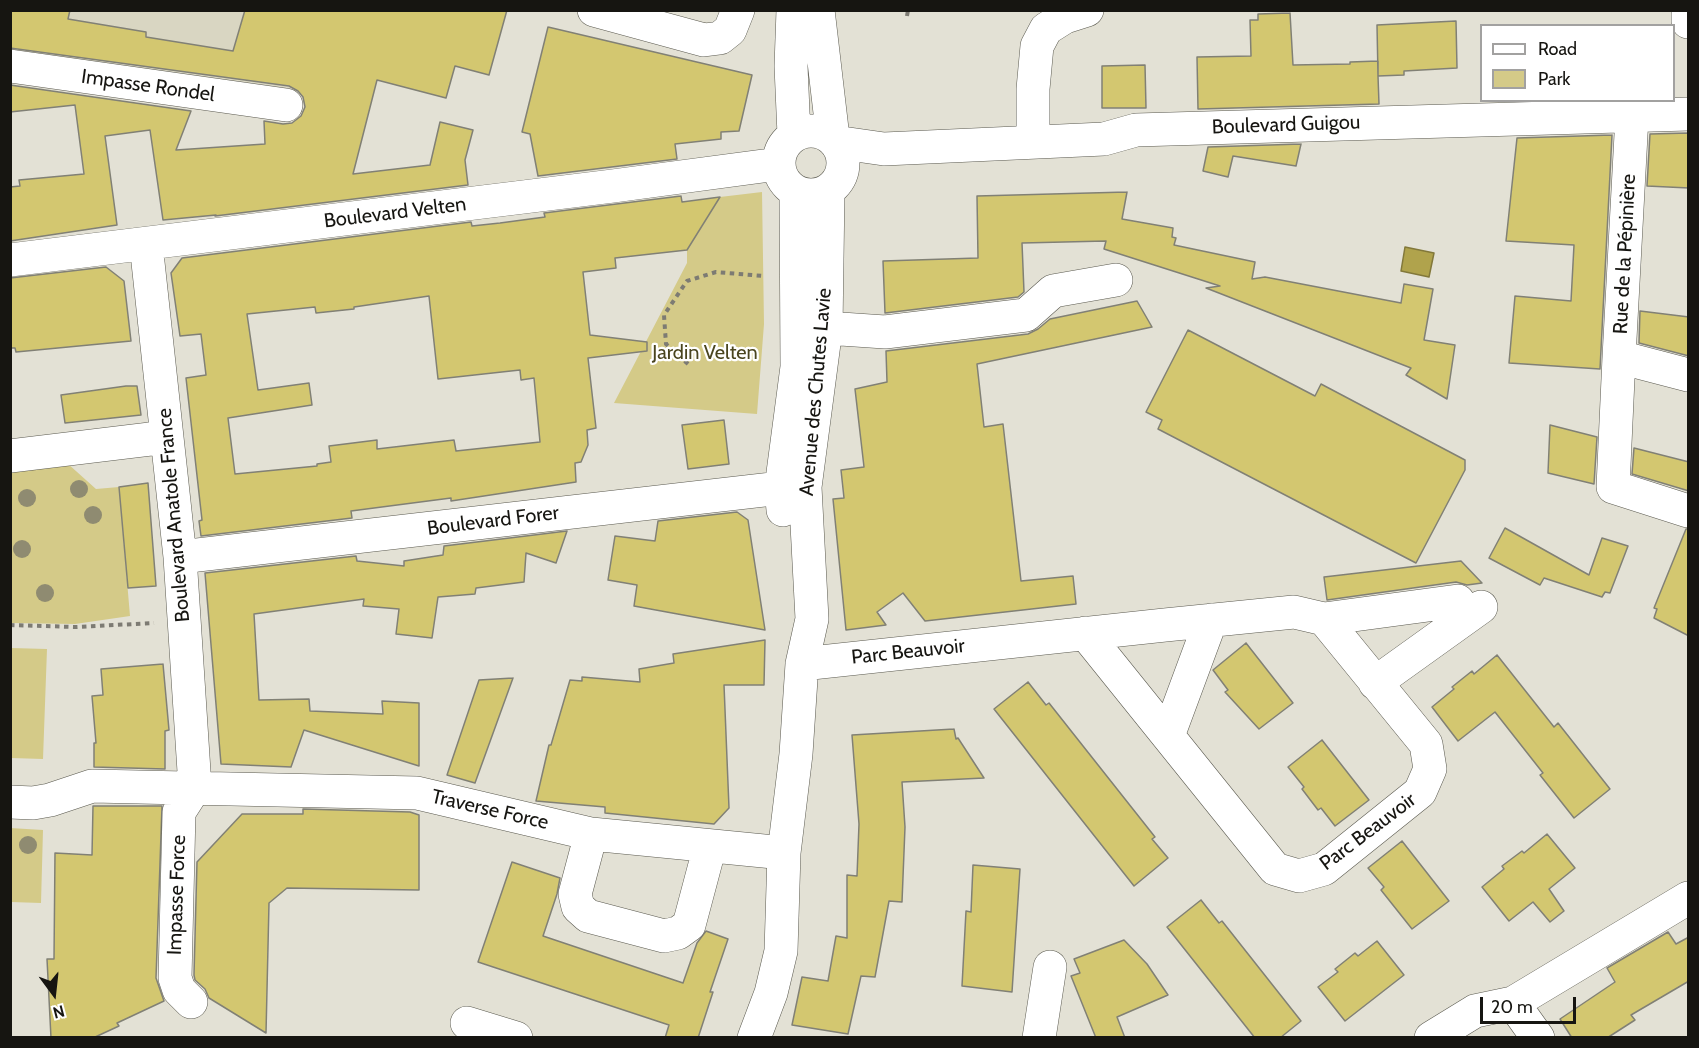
<!DOCTYPE html>
<meta charset="utf-8">
<style>
body{margin:0}
#map{position:relative;width:1699px;height:1048px;overflow:hidden;background:#e3e1d5;font-family:Cabin,sans-serif}
canvas{display:block}
.frame{position:absolute;inset:0;border:12px solid #161511;pointer-events:none}
.legend{position:absolute;left:1480px;top:24px;width:195px;height:78px;box-sizing:border-box;background:#fff;border:2px solid #a2a1a0;margin:0;padding:8px 10px;list-style:none;font-size:18px;color:#161511}
.legend li{display:flex;align-items:center;gap:12px;height:30px}
.legend b{width:30px;border:2px solid #a2a1a0}
.north{position:absolute;left:24px;top:964px;width:60px;height:60px;-webkit-text-stroke:4px #fff;paint-order:stroke;rotate:165deg;font-size:16px;font-weight:700;line-height:24px;text-align:center;color:#161511}
.north::after{content:'';display:block;margin:auto;width:21px;height:27px;background:#161511;clip-path:polygon(50% 0,100% 100%,50% 72%,0 100%)}
.scale{position:absolute;left:1480px;top:997px;width:96px;height:27px;box-sizing:border-box;border:3px solid #161511;border-top:0;padding-left:8px;font-size:18px;line-height:21px;white-space:nowrap;color:#161511;-webkit-text-stroke:4px #fff;paint-order:stroke}
</style>
<div id="map">
<canvas width="1699" height="1048"></canvas>
<div class="frame"></div>
<ul class="legend">
<li><b style="height:8px;background:#fff"></b>Road</li>
<li><b style="height:16px;background:#d4ca88"></b>Park</li>
</ul>
<div class="north">N</div>
<div class="scale">20 m</div>
</div>
<script>
const g = document.querySelector('canvas').getContext('2d');
g.lineJoin = 'round';
function fillPath(path, color) {
  g.fillStyle = color;
  g.fill(path, 'evenodd');
}
function poly(rows) {
  const path = new Path2D();
  for (const r of rows) {
    if (r.length === 3) {
      path.moveTo(r[0] + r[2], r[1]);
      path.arc(r[0], r[1], r[2], 0, 2 * Math.PI);
      continue;
    }
    path.moveTo(r[0], r[1]);
    for (let i = 2; i < r.length; i += 2) path.lineTo(r[i], r[i + 1]);
  }
  return path;
}
function stroke(path, color, width, dash) {
  g.strokeStyle = color;
  g.lineWidth = width;
  g.lineCap = dash ? 'butt' : 'round';
  g.setLineDash(dash || []);
  g.stroke(path);
}
function label(font, color, halo, rows, align = 'center') {
  g.font = font + ' Cabin,sans-serif';
  g.lineWidth = 4.5;
  g.setLineDash([]);
  g.textBaseline = 'middle';
  g.strokeStyle = halo;
  g.fillStyle = color;
  for (const [text, x, y, turn = 0] of rows) {
    g.save();
    g.translate(x, y);
    g.rotate((+turn || 0) * Math.PI / 180);
    g.textAlign = isNaN(turn) ? turn : align;
    if (halo) g.strokeText(text, 0, 0);
    g.fillText(text, 0, 0);
    g.restore();
  }
}
const built = poly([
 [11,11,318,11,295,97,11,58]
]);
const green = poly([
 [762,192,764,324,757,414,614,403,687,263,687,250,720,197],
 [67,463,96,489,119,487,130,616,75,624,11,623,11,470],
 [11,648,47,649,43,759,11,758],
 [10,828,43,830,41,903,11,902]
]);
const water = poly([
 [1405,247,1434,253,1429,277,1401,271,1405,247]
]);
const building = poly([
 [10,10,70,10,68,19,146,32,146,37,233,51,245,10,507,10,489,75,455,66,446,98,377,80,353,174,430,165,440,122,473,130,465,160,468,185,215,216,216,215,163,220,150,130,105,136,117,225,10,241,10,187,20,186,19,180,84,174,75,105,10,112,10,85,191,111,176,150,265,144,264,121,283,124,292,123,301,116,305,107,303,97,298,91,289,86,10,48,10,10],
 [1290,13,1293,65,1350,64,1350,62,1378,61,1378,76,1377,25,1456,21,1457,68,1404,71,1404,75,1378,76,1379,104,1198,109,1197,57,1251,56,1250,20,1258,20,1258,14,1290,13],
 [548,27,752,75,739,131,721,132,721,139,675,144,677,159,538,176,530,134,522,132,548,27],
 [1145,65,1146,108,1102,108,1102,66,1145,65],
 [1689,133,1689,188,1647,186,1650,134,1689,133],
 [1612,135,1600,369,1509,363,1515,296,1571,301,1574,245,1506,241,1517,138,1612,135],
 [1301,144,1296,166,1233,156,1228,177,1203,171,1208,147,1301,144],
 [1127,192,1122,219,1173,228,1172,237,1176,238,1174,245,1255,262,1252,279,1265,277,1401,303,1404,284,1433,289,1424,340,1455,345,1447,399,1406,375,1411,368,1206,288,1220,286,1104,249,1106,241,1022,243,1024,292,1018,297,885,313,883,261,978,258,977,196,1127,192],
 [681,196,682,202,720,197,687,250,615,258,616,268,583,272,590,335,647,342,647,351,588,358,596,428,587,430,588,445,581,462,575,463,576,482,451,501,451,498,351,511,352,518,201,536,199,521,202,520,186,378,206,375,201,334,180,336,171,273,182,258,471,222,472,226,500,223,545,217,544,213,681,196],
 [429,296,438,379,520,370,521,380,534,378,540,442,456,451,454,440,377,449,377,440,329,446,331,462,317,464,317,466,235,474,228,418,312,405,309,383,258,390,247,314,315,307,316,313,354,309,354,307,429,296],
 [106,267,124,281,131,341,16,352,15,348,10,348,10,278,106,267],
 [1137,301,1152,327,977,364,984,427,1003,424,1021,581,1073,576,1076,604,925,621,903,593,877,612,886,625,846,630,833,499,844,498,841,470,864,467,855,389,887,382,886,351,1028,334,1038,329,1050,319,1137,301],
 [1640,311,1689,317,1689,356,1639,343,1640,311],
 [1188,330,1315,396,1321,384,1465,460,1465,470,1416,563,1158,429,1162,420,1146,412,1188,330],
 [126,386,137,386,141,415,65,423,61,395,126,386],
 [724,420,729,464,688,469,682,425,724,420],
 [1550,425,1597,437,1594,484,1548,473,1550,425],
 [1634,448,1689,462,1689,491,1632,474,1634,448],
 [148,483,156,586,128,588,119,487,148,483],
 [737,512,748,520,765,630,634,606,637,585,608,580,615,536,655,541,658,521,737,512],
 [1505,528,1589,575,1602,538,1628,546,1610,593,1605,592,1602,597,1544,578,1540,585,1489,558,1505,528],
 [1686,529,1689,529,1689,636,1654,618,1657,609,1654,608,1686,529],
 [567,531,556,563,526,553,524,582,476,588,475,594,438,597,432,638,396,634,399,609,363,606,364,599,254,614,259,700,309,699,310,711,383,714,382,701,419,703,419,766,304,730,291,767,221,764,205,573,356,556,357,561,404,566,404,561,443,555,444,546,567,531],
 [1461,561,1482,583,1467,585,1456,582,1327,600,1324,577,1461,561],
 [765,640,764,685,724,685,729,808,714,824,605,813,605,807,536,801,549,745,551,745,570,680,582,681,582,677,640,682,639,669,674,663,673,654,765,640],
 [1246,643,1293,703,1259,729,1225,692,1228,690,1213,670,1246,643],
 [1497,655,1554,727,1558,723,1610,789,1574,818,1540,775,1543,773,1495,712,1458,741,1432,707,1454,689,1452,687,1472,671,1474,674,1497,655],
 [163,664,169,730,165,731,165,769,94,767,94,743,96,743,92,696,103,695,101,669,163,664],
 [513,678,475,783,447,775,479,680,513,678],
 [1028,682,1046,705,1049,703,1155,837,1152,839,1168,858,1134,886,994,709,1028,682],
 [954,729,956,739,958,738,984,778,902,782,905,827,902,902,889,901,875,977,861,976,848,1034,792,1025,802,977,828,981,836,936,847,938,847,875,857,876,859,824,852,735,954,729],
 [1322,740,1369,800,1335,826,1321,808,1318,810,1302,789,1304,787,1288,767,1322,740],
 [93,806,162,806,156,978,164,1001,117,1023,119,1026,93,1038,51,1038,47,959,54,959,55,853,92,855,93,806],
 [303,809,410,812,419,815,419,890,287,888,269,903,266,1033,209,998,205,989,195,980,194,975,197,862,242,814,303,814,303,809],
 [1547,834,1575,868,1549,889,1564,911,1550,922,1533,902,1509,921,1482,887,1504,869,1502,866,1522,851,1524,853,1547,834],
 [1402,841,1449,901,1412,929,1381,890,1384,887,1368,868,1402,841],
 [512,862,560,878,557,894,543,936,683,983,697,943,706,931,728,939,710,992,713,992,698,1038,665,1038,669,1025,478,962,512,862],
 [973,865,1020,869,1012,992,962,986,966,911,971,912,973,865],
 [1201,900,1219,923,1222,921,1301,1021,1280,1038,1255,1038,1167,927,1201,900],
 [1668,932,1676,944,1689,937,1689,981,1631,1015,1635,1020,1607,1038,1572,1038,1560,1019,1615,982,1607,968,1668,932],
 [1124,940,1147,964,1168,995,1117,1017,1125,1038,1096,1038,1071,976,1080,973,1074,959,1124,940],
 [1377,941,1404,975,1345,1021,1318,987,1338,972,1335,969,1355,953,1358,956,1377,941]
]);
const path = poly([
 [907,16,908,10],
 [688,364,666,344,664,315,687,281,716,272,763,276],
 [10,625,76,627,154,623]
]);
const minor = poly([
 [594,10,704,40,720,38,730,30,738,10],
 [793,10,791,66,794,135],
 [818,10,833,138],
 [1688,10,1688,22],
 [10,66,286,105],
 [1632,116,1619,357,1688,375],
 [811,163,32],
 [835,142,884,149,1104,139,1136,130,1688,114],
 [1033,142,1033,89,1037,46,1046,29,1065,17,1087,10],
 [146,244,180,557,195,787],
 [10,260,613,186,778,164],
 [826,328,885,332,1026,315,1053,291,1116,280],
 [1619,357,1613,487,1688,511],
 [10,456,167,437],
 [783,510,781,488,797,367,796,192],
 [180,557,781,488,805,487],
 [1324,619,1458,601],
 [802,664,1165,625,1294,612,1324,619,1426,744,1430,769,1420,792,1324,869,1299,876,1275,869,1085,633],
 [1375,683,1481,607],
 [1168,736,1211,620],
 [10,802,33,803,50,800,92,786,417,793,591,834,784,853],
 [591,834,575,894,578,907,588,916,664,936,678,933,689,925,710,846],
 [191,1002,179,990,175,978,179,812,195,787],
 [1513,1003,1538,1038],
 [467,1023,516,1038],
 [754,1038,771,993,781,951,784,853,796,754,802,664,812,619,805,487,826,328,828,191],
 [1039,1038,1050,967],
 [1431,1038,1475,1011,1513,1003,1688,898]
]);
const trees = [
 [79,489],
 [27,498],
 [93,515],
 [22,549],
 [45,593],
 [28,845]
];
const streetNames = [
 ["Impasse Rondel",148,86,8],
 ["Boulevard Guigou",1286,125,-2],
 ["Boulevard Velten",395,213,-7],
 ["Rue de la Pépinière",1625,254,-87],
 ["Avenue des Chutes Lavie",816,392,-85],
 ["Boulevard Anatole France",174,515,-95],
 ["Boulevard Forer",493,521,-7],
 ["Parc Beauvoir",908,652,-6],
 ["Traverse Force",490,810,13],
 ["Parc Beauvoir",1368,832,-37],
 ["Impasse Force",177,895,-88]
];
const parkNames = [
 ["Jardin Velten",705,353]
];
fillPath(built, '#d9d6c2');
fillPath(green, '#d4ca88');
fillPath(water, '#b0a34c');
stroke(water, '#82783a', 1.5);
fillPath(building, '#d3c770');
stroke(building, '#818075', 1.5);
stroke(minor, '#5b5a50', 34);
stroke(path, '#7d7b73', 4, [4.5, 4.5]);
stroke(minor, '#fff', 33);
g.fillStyle = '#8f8b71';
for (const [x, y] of trees) {
  g.beginPath();
  g.arc(x, y, 9, 0, 2 * Math.PI);
  g.fill();
}
label('20px', '#161511', '#fff', streetNames);
label('20px', '#4a451f', '#fff', parkNames);
</script>
